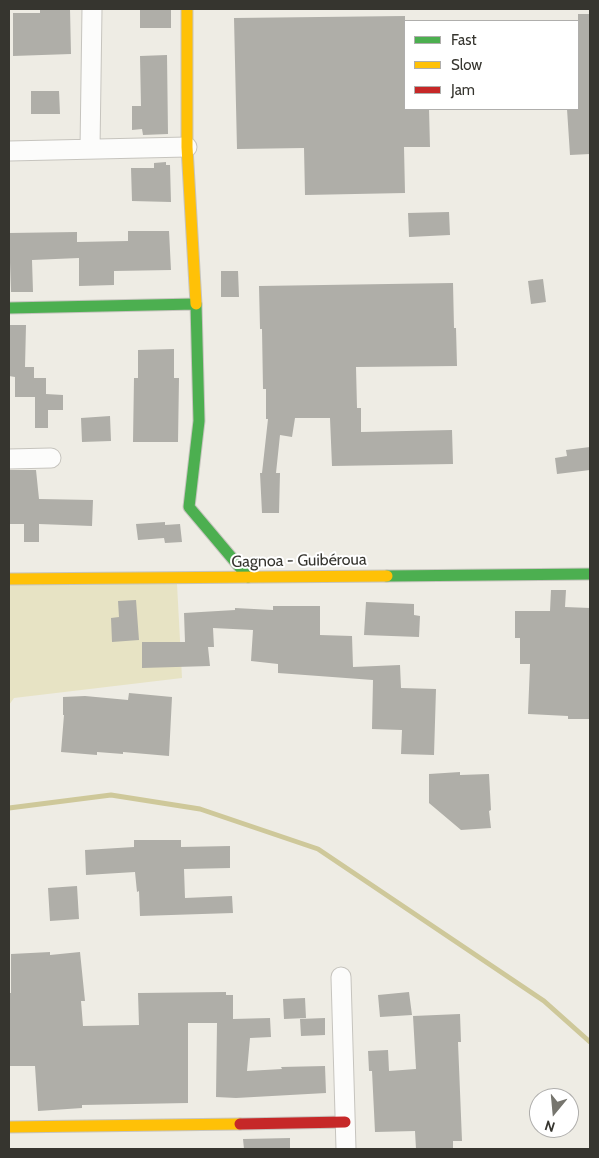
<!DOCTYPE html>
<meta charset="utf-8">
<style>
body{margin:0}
#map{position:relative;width:599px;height:1158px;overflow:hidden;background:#eeece4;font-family:Cabin,sans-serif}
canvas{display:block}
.frame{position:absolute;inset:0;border:10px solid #36352f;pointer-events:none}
.legend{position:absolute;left:404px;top:20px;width:175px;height:90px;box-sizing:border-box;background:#fff;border:1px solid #afaeac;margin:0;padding:6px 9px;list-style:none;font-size:15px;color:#36352f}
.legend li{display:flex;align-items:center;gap:10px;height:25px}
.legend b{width:25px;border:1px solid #afaeac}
.north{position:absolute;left:529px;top:1088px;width:50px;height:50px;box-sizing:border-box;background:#fff;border:1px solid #afaeac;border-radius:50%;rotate:197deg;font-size:14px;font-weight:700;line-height:20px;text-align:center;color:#36352f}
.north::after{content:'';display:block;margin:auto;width:18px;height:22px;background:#76756e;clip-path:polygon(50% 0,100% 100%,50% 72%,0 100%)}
</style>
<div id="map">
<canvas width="599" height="1158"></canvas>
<div class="frame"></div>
<ul class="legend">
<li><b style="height:6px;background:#4caf50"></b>Fast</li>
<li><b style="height:6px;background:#ffc107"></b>Slow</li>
<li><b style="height:6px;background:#c62828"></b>Jam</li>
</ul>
<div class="north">N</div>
</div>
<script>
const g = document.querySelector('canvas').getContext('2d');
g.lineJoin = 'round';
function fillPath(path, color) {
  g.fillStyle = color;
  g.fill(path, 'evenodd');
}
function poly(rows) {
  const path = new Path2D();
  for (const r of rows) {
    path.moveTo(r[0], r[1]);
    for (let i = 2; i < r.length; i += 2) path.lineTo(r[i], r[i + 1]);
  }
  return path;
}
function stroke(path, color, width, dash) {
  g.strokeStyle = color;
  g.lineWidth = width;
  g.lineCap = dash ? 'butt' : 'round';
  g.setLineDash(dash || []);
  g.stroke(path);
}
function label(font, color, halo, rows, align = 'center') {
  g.font = font + ' Cabin,sans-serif';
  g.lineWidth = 4;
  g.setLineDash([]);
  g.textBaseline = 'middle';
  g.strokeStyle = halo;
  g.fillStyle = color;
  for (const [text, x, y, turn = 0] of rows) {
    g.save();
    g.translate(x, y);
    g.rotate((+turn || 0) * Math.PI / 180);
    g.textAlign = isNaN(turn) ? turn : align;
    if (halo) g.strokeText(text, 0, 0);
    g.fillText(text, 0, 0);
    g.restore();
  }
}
const green = poly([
 [9,583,177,584,182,678,14,698,9,705]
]);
const stream = poly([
 [9,808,111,795,200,809,318,849,544,1001,590,1042]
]);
const building = poly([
 [40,9,70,9,71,54,13,56,13,13,40,13],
 [140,9,171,9,171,28,140,28],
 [578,14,590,14,590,154,570,155,567,109,578,109],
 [405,16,405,109,429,109,430,147,404,147,405,193,305,195,304,148,237,149,234,18],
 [167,55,168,134,143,135,142,129,132,130,132,106,141,106,140,56],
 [31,91,59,91,60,114,31,114],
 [166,162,166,165,170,165,171,202,132,201,131,168,154,168,154,163],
 [449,212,450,235,409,237,408,213],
 [128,231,169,231,171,270,114,271,114,285,79,286,79,258,32,260,33,292,11,292,9,233,77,232,77,242,128,241],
 [221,271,238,271,239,297,221,297],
 [543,279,546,302,531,304,528,281],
 [453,283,454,328,456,328,457,366,356,367,357,408,361,408,361,432,452,430,453,464,332,466,330,418,295,418,292,437,280,435,276,473,280,473,279,513,262,513,260,473,262,473,268,419,266,419,266,389,263,389,262,329,260,329,259,286],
 [9,325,26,325,25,367,34,367,34,378,46,378,46,394,63,395,63,410,48,410,48,428,35,428,35,397,15,397,15,377,9,376],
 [174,349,174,378,179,378,178,442,133,442,134,378,138,378,138,350],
 [110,416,111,441,82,442,81,418],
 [590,447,590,470,557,474,555,458,567,456,566,450],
 [9,470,36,470,39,499,93,500,92,526,39,524,39,542,24,542,24,524,9,524],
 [165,522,165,525,180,524,182,542,165,543,164,538,138,540,136,524],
 [551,590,566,590,565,607,590,608,590,719,568,719,568,716,528,714,530,664,520,664,520,638,515,638,515,611,550,611],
 [136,600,139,640,112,642,111,618,119,617,118,601],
 [366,602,414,604,414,615,420,616,419,637,364,635],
 [273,606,320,606,320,635,352,636,353,667,400,665,401,688,436,689,434,755,401,754,402,730,372,729,373,680,278,673,278,664,251,661,253,630,213,628,214,647,208,647,210,666,142,668,142,642,185,642,184,613,235,610,235,608,273,610],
 [129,693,172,697,169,756,123,752,123,754,97,752,97,755,61,752,64,715,63,715,63,697,85,696,128,700],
 [460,772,460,775,489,774,491,810,489,811,491,828,461,830,429,803,429,774],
 [134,840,181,840,181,847,230,846,230,868,184,869,185,898,232,896,233,913,140,916,139,891,137,892,135,872,86,875,85,850,134,847],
 [77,886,79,919,50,921,48,888],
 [50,952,50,955,80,952,85,1001,81,1001,83,1026,139,1025,138,993,226,992,226,995,233,995,233,1019,270,1018,271,1037,250,1038,247,1071,282,1069,281,1067,325,1066,326,1093,236,1098,216,1097,217,1023,188,1023,188,1103,82,1105,82,1108,38,1111,35,1066,10,1066,9,993,11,993,11,954],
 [409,992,412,1015,380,1017,378,995],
 [305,998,306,1018,284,1019,283,999],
 [460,1014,461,1042,458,1042,462,1141,453,1141,453,1149,416,1149,415,1131,375,1132,372,1071,369,1071,368,1051,388,1050,389,1071,416,1069,413,1016],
 [325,1018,325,1035,301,1036,300,1019],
 [290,1138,290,1149,244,1149,243,1139]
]);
const street = poly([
 [90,149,92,9],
 [9,151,187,147],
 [9,459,51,458],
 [341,977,346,1149]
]);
const fast = poly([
 [9,308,196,304,199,421,189,507,248,577],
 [387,576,590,574]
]);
const slow = poly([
 [187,9,187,147,196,304],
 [9,579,387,576],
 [9,1127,240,1124]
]);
const jam = poly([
 [240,1124,345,1122]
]);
const streetNames = [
 ["Gagnoa - Guibéroua",299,561,-1]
];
fillPath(green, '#e7e3c4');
stroke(stream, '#cec89a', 5);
fillPath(building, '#afaea8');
stroke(street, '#c6c4be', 21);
stroke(fast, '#c6c4be', 13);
stroke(slow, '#c6c4be', 13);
stroke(jam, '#c6c4be', 13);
stroke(street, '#fcfcfb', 19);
stroke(fast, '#4caf50', 11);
stroke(slow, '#ffc107', 11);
stroke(jam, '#c62828', 11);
label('16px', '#36352f', '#fff', streetNames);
</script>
